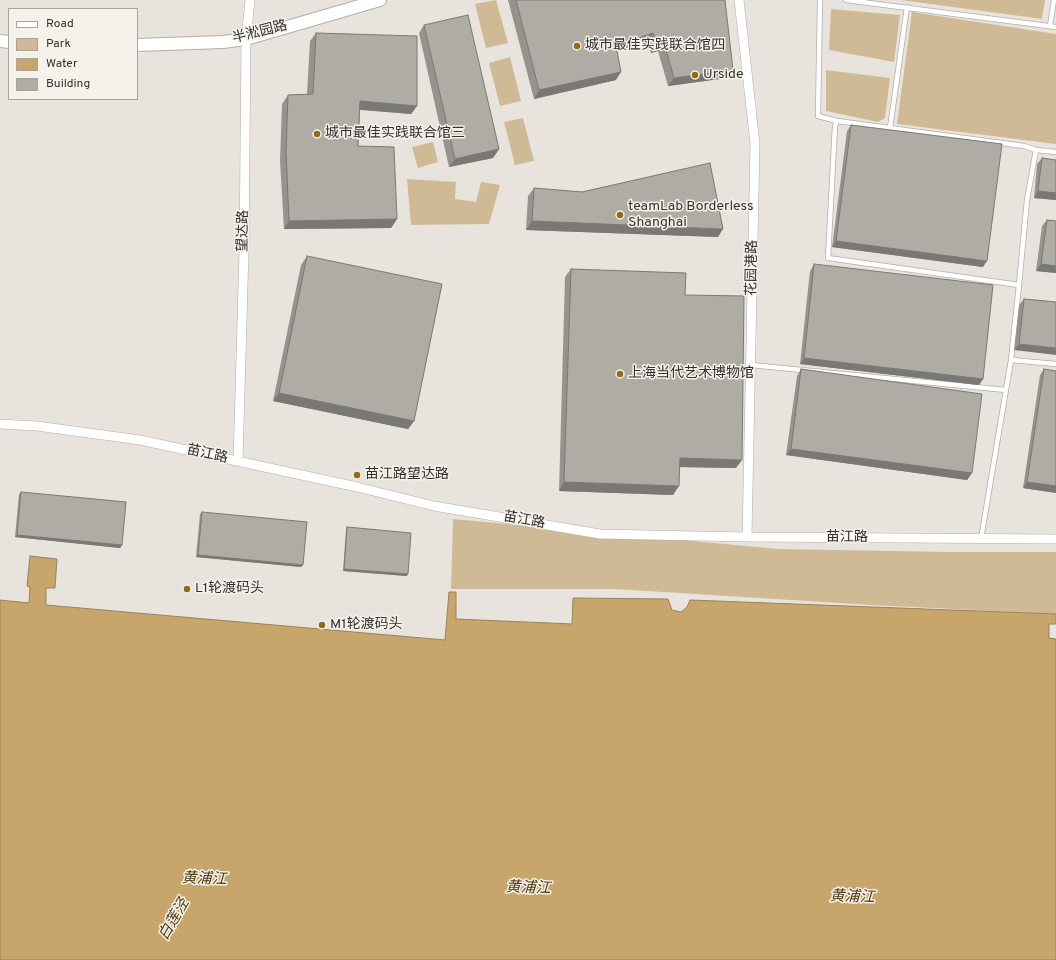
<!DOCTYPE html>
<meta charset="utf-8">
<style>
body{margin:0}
#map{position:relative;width:1056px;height:960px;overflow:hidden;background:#e8e4dd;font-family:Overpass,sans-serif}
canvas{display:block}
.legend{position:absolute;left:8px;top:8px;width:130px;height:92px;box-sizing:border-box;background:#f5f1eb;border:1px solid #a7a49f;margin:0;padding:5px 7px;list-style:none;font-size:12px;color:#31302d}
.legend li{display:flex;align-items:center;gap:8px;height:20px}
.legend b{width:20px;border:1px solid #a7a49f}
</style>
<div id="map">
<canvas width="1056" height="960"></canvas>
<ul class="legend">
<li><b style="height:5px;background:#fff"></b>Road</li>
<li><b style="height:11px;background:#d0ba96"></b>Park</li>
<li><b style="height:11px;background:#c7a56b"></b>Water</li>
<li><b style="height:11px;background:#afaba5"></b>Building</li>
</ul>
</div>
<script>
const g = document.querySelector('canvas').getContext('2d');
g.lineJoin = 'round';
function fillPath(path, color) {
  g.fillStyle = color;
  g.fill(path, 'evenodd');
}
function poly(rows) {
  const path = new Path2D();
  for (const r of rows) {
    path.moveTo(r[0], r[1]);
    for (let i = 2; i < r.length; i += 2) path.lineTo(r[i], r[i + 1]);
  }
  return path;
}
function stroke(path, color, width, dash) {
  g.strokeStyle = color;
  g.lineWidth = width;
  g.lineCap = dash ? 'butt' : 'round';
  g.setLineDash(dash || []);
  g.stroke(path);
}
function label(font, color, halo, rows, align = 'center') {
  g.font = font + ' Overpass,"Noto Sans SC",sans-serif';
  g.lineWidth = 3;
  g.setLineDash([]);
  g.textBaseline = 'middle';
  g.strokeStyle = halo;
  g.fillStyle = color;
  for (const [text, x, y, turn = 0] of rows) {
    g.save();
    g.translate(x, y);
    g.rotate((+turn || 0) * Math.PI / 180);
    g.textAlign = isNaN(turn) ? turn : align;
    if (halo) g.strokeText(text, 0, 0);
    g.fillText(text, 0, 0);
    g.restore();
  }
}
const green = poly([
 [496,0,508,43,486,48,475,4],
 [901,0,1045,0,1042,19],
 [831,9,900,15,894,62,829,50],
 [912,12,1056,34,1056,144,897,124],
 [510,57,521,101,500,106,489,63],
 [826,70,890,78,885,118,878,122,826,111],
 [523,118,534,161,515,165,504,122],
 [433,142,438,162,418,168,412,147],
 [407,179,456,182,455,199,476,202,481,182,500,185,489,224,411,225],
 [453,519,779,549,950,552,1056,552,1056,614,871,605,615,589,451,589]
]);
const water = poly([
 [30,556,57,559,55,588,46,588,46,605,445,640,449,592,456,592,456,619,572,624,573,598,668,599,672,610,681,612,687,607,690,600,1056,614,1056,624,1049,624,1049,638,1056,639,1056,960,0,960,0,600,29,603,30,587,27,586,30,556]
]);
const service = poly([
 [820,0,818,116,837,121,1024,146,1036,150,1056,152],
 [846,0,1056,27],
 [1050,26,1054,0],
 [837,121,835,126,828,258,1019,285,1027,200,1036,150],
 [890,128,907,7],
 [1011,360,1019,285],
 [751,365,1006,390],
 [981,539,1011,360,1056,364]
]);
const minor = poly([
 [739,0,755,144,747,537],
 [0,424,37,426,140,440,357,487,434,506,600,534,747,537,1056,539],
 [238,461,244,251,246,39,250,0]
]);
const secondary = poly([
 [0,41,9,42],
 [137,45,223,42,246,39,380,0]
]);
const wall = poly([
 [508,0,725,0,727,78,668,86,658,51,651,53,647,41,617,51,616,80,534,99],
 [424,25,499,149,493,158,449,167,419,33],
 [316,33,417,106,411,114,360,110,358,146,397,219,391,228,284,229,280,161,282,104,288,95,307,94,310,41],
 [851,125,983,267,832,247,847,131],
 [1042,158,1056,200,1034,198,1037,164],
 [534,188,718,237,526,230,528,196],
 [1047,220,1056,221,1056,273,1036,271,1042,226],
 [307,256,414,421,408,429,273,401,301,265],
 [814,264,983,379,979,385,800,364,810,271],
 [571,269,685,295,736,468,680,467,673,495,559,491,565,277],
 [1024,299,1056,302,1014,350,1019,305],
 [801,369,972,473,967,480,786,455,797,376],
 [1044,369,1056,371,1056,493,1023,488,1040,375],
 [21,492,122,545,120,548,15,537,19,494],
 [202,512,303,565,301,567,196,557,200,514],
 [347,527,407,576,343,571,346,530]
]);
const shadedWall = poly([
 [653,33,647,41,610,54,616,46],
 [664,43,658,51,651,53,657,44],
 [733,70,727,78,668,86,674,78],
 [621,72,616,80,534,99,539,90],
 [360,101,417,106,411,114,354,109],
 [499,149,493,158,449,167,455,159],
 [1038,191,1056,193,1056,200,1034,198],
 [397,219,391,228,284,229,289,221],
 [532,221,723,229,718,237,526,230],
 [836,241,987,261,983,267,832,247],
 [1041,264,1056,266,1056,273,1036,271],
 [1019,344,1056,348,1056,355,1014,350],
 [804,358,983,379,979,385,800,364],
 [279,393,414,421,408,429,273,401],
 [791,449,972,473,967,480,786,455],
 [680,458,742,460,736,468,674,467],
 [564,482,679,486,673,495,559,491],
 [1027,482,1056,486,1056,493,1023,488],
 [17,535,122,545,120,548,15,537],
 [198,555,303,565,301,567,196,557],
 [344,569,408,574,407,576,343,571]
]);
const building = poly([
 [516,0,725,0,733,70,674,78,664,43,657,44,653,33,616,46,621,72,539,90,516,0],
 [468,15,499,149,455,159,424,25,468,15],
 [316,33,417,36,417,106,360,101,358,146,394,147,397,219,289,221,286,152,288,95,313,94,316,33],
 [851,125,1002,144,987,261,836,241,851,125],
 [1042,158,1056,160,1056,193,1038,191,1042,158],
 [710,163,723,229,532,221,534,188,582,192,710,163],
 [1047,220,1056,221,1056,266,1041,264,1047,220],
 [307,256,442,284,414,421,279,393,307,256],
 [814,264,993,285,983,379,804,358,814,264],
 [571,269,686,273,685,295,744,296,742,460,680,458,679,486,564,482,571,269],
 [1024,299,1056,302,1056,348,1019,344,1024,299],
 [801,369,982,394,972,473,791,449,801,369],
 [1044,369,1056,371,1056,486,1027,482,1044,369],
 [21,492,126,502,122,545,17,535,21,492],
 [202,512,307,522,303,565,198,555,202,512],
 [347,527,411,533,408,574,344,569,347,527]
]);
const markers = [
 [577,46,4,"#946b15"],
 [695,75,4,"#946b15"],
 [317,134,4,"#946b15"],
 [620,215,4,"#946b15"],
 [620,374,4,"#946b15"],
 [357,475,4,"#946b15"],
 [187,589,4,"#946b15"],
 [322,625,4,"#946b15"]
];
const streetNames = [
 ["半淞园路",260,33,-14],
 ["望达路",244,231,-89],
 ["花园港路",753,268,-89],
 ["苗江路",207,455,12],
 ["苗江路",524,521,10],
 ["苗江路",847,538]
];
const poiNames = [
 ["城市最佳实践联合馆四",585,46],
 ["Urside",703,75],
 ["城市最佳实践联合馆三",325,134],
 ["teamLab Borderless",628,207],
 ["Shanghai",628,223],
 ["上海当代艺术博物馆",628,374],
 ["苗江路望达路",365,475],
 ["L1轮渡码头",195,589],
 ["M1轮渡码头",330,625]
];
const waterNames = [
 ["黄浦江",204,880,2],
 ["黄浦江",528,889,2],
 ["黄浦江",852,898,2],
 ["白莲泾",175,920,-60]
];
fillPath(green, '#d0ba96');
fillPath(water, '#c7a56b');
stroke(water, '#9a8258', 1);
stroke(service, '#b2aea8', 6);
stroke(minor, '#b2aea8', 10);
stroke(secondary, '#b2aea8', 14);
stroke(service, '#fff', 4.5);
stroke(minor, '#fff', 9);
stroke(secondary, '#fff', 12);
fillPath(wall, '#96938e');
fillPath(shadedWall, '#7a7874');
fillPath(building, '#afaba5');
stroke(building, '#7a7874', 1);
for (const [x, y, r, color] of markers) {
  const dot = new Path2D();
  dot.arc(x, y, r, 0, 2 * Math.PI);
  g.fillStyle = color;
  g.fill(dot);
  stroke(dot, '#f5f1eb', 1.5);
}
label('14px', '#31302d', '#f5f1eb', streetNames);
label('14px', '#31302d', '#f5f1eb', poiNames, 'left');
label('italic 15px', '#503908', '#f5f1eb', waterNames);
</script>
